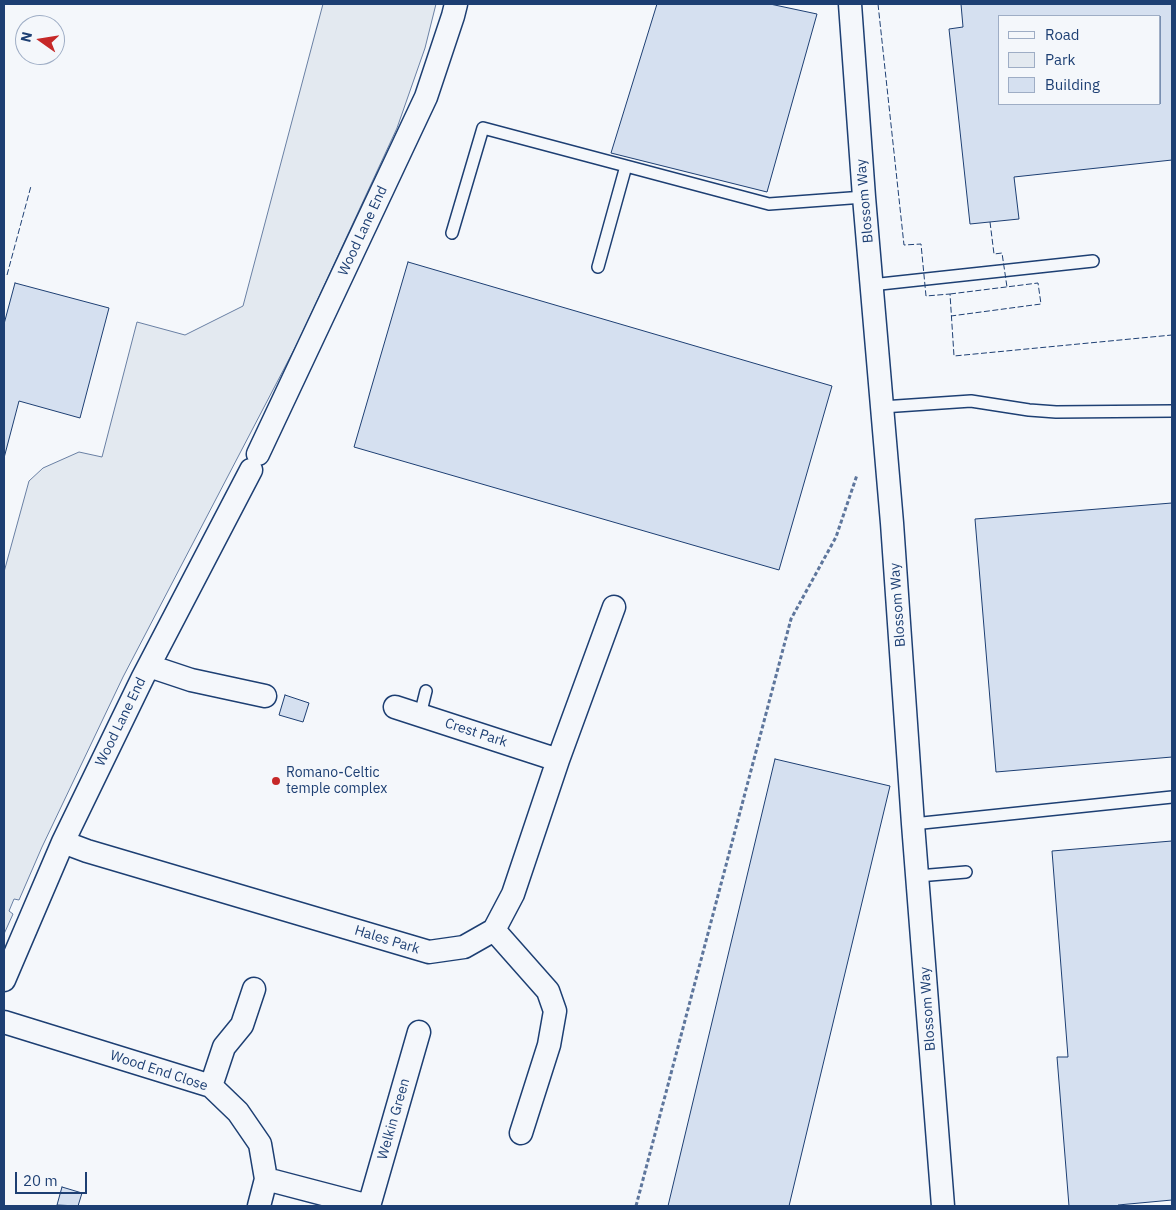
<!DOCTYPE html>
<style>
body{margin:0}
#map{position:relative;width:1176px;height:1210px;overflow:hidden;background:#f4f7fb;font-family:"IBM Plex Sans",sans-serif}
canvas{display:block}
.frame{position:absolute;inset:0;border:5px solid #1d3f73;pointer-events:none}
.legend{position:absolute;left:998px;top:15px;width:162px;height:90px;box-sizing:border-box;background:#f4f7fb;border:1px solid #9eadc5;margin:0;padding:6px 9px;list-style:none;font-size:15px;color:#1d3f73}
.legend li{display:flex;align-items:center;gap:10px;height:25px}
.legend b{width:25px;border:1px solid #9eadc5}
.north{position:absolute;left:15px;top:15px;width:50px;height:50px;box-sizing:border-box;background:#f4f7fb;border:1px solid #9eadc5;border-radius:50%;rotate:283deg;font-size:14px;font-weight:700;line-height:20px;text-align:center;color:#1d3f73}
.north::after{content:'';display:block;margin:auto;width:18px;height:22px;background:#c62828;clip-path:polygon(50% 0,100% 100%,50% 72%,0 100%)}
.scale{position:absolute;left:15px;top:1172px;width:72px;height:22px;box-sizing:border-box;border:2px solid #1d3f73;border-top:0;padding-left:6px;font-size:15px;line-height:18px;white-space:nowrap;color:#1d3f73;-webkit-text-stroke:4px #f4f7fb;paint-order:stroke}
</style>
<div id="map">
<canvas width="1176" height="1210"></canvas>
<div class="frame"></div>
<ul class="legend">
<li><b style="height:6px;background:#f4f7fb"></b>Road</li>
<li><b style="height:14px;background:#e3e9f0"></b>Park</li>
<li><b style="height:14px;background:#d5e0f0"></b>Building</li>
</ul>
<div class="north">N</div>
<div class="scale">20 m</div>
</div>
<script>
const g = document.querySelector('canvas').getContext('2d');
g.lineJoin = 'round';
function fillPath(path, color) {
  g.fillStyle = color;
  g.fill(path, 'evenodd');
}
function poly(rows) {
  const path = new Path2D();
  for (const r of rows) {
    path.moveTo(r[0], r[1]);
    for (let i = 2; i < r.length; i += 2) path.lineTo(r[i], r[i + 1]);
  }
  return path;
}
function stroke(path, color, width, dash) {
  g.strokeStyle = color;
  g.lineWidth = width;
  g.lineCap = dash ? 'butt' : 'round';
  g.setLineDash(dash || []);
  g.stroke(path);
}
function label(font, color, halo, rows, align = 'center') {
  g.font = font + ' "IBM Plex Sans",sans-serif';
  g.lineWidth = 4;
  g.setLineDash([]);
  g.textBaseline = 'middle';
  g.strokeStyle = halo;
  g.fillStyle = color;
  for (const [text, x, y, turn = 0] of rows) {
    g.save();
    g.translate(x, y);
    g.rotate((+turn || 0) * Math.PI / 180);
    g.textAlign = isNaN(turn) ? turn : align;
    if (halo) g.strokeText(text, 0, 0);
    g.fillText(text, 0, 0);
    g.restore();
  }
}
const green = poly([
 [323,4,436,4,425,48,397,128,298,342,123,677,42,847,19,900,14,899,9,911,13,914,4,934,4,572,29,481,43,468,79,452,102,457,137,322,185,335,243,306,323,4]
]);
const building = poly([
 [657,4,770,4,817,14,767,192,611,153,657,4],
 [961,4,1172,4,1172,160,1014,177,1019,219,970,224,949,29,963,27,961,4],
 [1000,16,1160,16,1160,104,1000,104,1000,16],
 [408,262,832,386,779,570,354,447,408,262],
 [15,283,109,308,80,418,19,401,4,458,4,324,15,283],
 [1172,503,1172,757,996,772,975,519,1172,503],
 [285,695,309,703,303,722,279,715,285,695],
 [775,759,890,786,789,1206,668,1206,775,759],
 [1172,841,1172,1200,1118,1205,1119,1206,1069,1206,1057,1057,1068,1057,1052,851,1172,841],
 [62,1187,82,1193,78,1206,57,1205,62,1187]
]);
const path = poly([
 [636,1206,791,619,836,537,857,475]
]);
const lane = poly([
 [452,233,483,128,769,204,864,197],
 [598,267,626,166],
 [871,285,1093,261],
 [882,407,971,401,1029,410,1056,412,1172,411],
 [420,715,426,691],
 [913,824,1172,797],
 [918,876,966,872]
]);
const street = poly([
 [850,4,864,197,892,523,913,824,943,1206],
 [258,454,426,97,453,16,456,4],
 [149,666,191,680,265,696],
 [395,707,558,760],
 [63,842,87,851,429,952,464,947,494,930,513,894,558,760,614,607],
 [494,930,548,991,555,1011,549,1045,521,1133],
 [4,980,63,842,143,677,251,470],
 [4,1022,211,1086,238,1112,260,1144,266,1179,259,1206],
 [211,1086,224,1047,242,1025,254,989],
 [266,1179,369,1206],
 [369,1206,419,1032]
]);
const fence = poly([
 [878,4,904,245,921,244,926,296,950,294,954,356,1172,335],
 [990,222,994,254,1002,253,1007,287],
 [7,275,31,186],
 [950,294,1038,283,1041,304,951,316]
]);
const markers = [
 [276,781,5,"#c62828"]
];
const streetNames = [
 ["Blossom Way",865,201,-95],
 ["Wood Lane End",363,231,-65],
 ["Blossom Way",898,605,-94],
 ["Wood Lane End",121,722,-64],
 ["Crest Park",476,733,18],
 ["Hales Park",387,940,17],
 ["Blossom Way",928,1009,-94],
 ["Wood End Close",159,1071,18],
 ["Welkin Green",394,1119,-74]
];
const poiNames = [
 ["Romano-Celtic",286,773],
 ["temple complex",286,789]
];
fillPath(green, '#e3e9f0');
stroke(green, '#687fa3', 1);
fillPath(building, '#d5e0f0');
stroke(building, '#1d3f73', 1);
stroke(lane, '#1d3f73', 14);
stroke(street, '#1d3f73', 25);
stroke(path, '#5e769c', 3, [4, 2.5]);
stroke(lane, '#f4f7fb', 11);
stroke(street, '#f4f7fb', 22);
stroke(fence, '#1d3f73', 1, [6, 2.5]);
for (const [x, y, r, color] of markers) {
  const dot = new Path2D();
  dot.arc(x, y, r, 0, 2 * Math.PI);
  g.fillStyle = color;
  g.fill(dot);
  stroke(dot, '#f4f7fb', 2);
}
label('14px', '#1d3f73', '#f4f7fb', streetNames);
label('14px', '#1d3f73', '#f4f7fb', poiNames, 'left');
</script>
